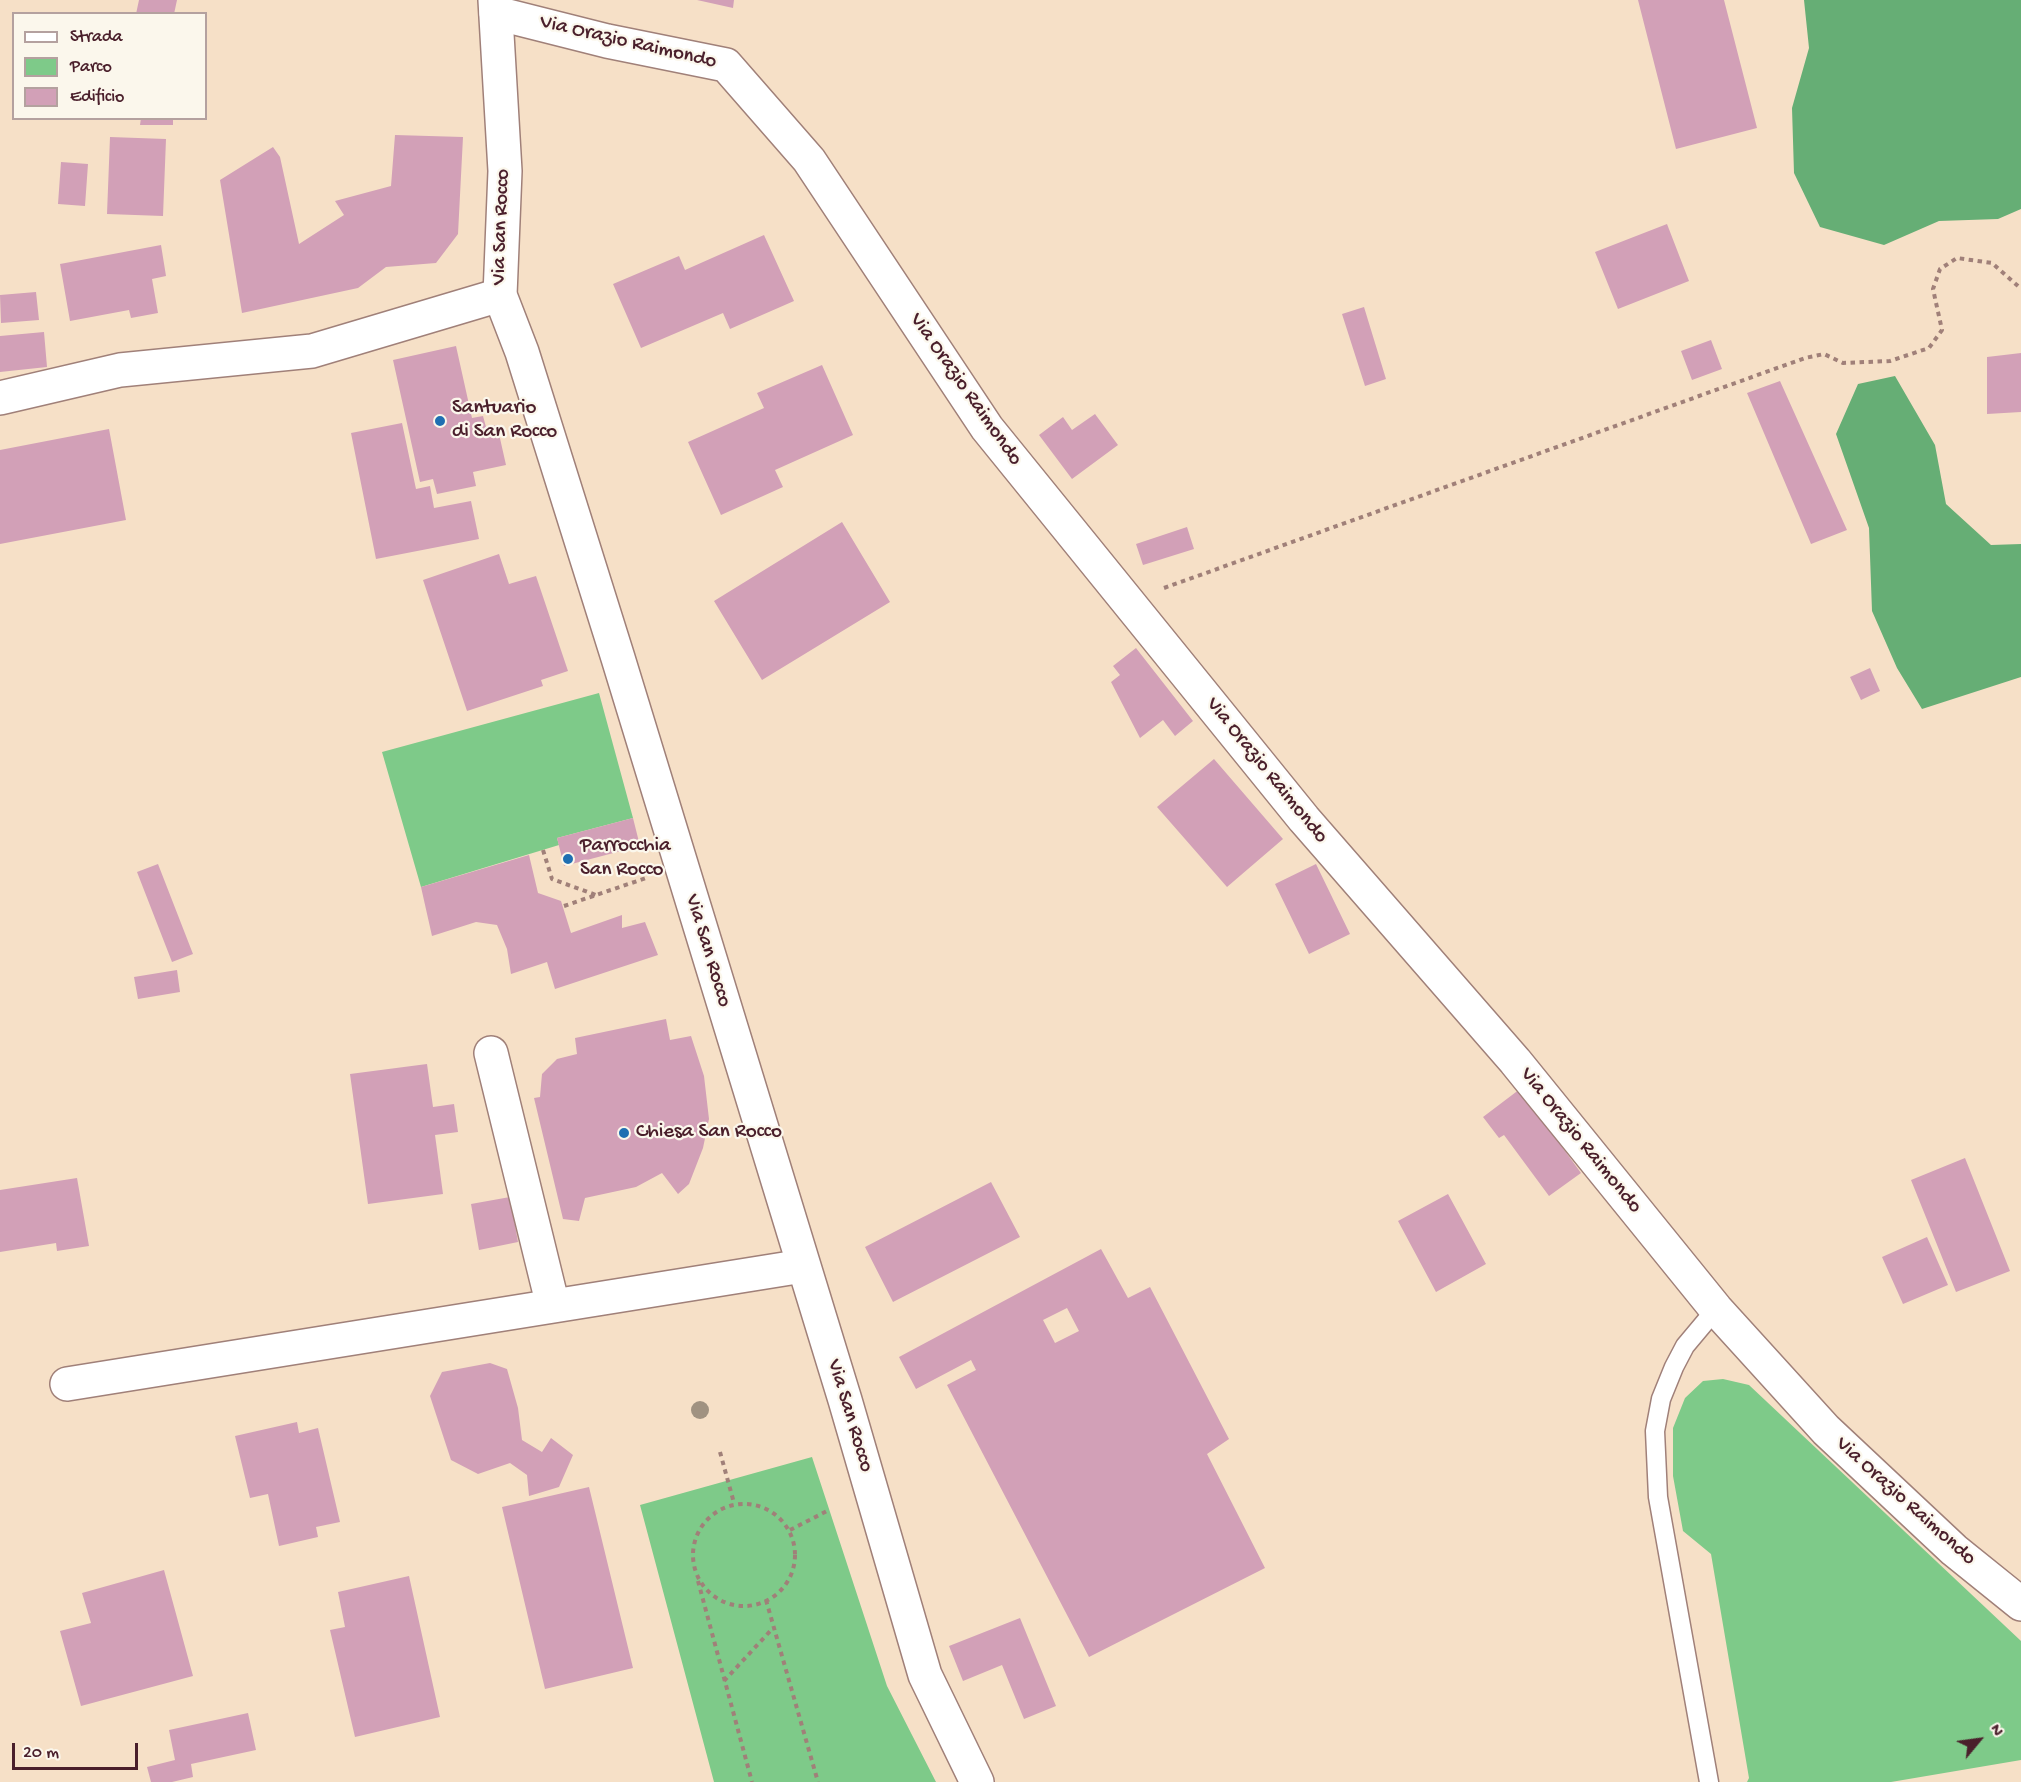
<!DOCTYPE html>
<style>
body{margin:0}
#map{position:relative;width:2021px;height:1782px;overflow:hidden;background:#f6e0c7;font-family:"Gochi Hand",sans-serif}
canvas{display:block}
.legend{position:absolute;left:12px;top:12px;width:195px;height:108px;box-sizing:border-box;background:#fbf7ec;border:2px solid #b4a19f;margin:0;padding:8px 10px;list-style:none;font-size:18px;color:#4a1f2b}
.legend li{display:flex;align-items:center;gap:12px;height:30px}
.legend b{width:30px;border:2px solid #b4a19f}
.north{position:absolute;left:1949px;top:1710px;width:60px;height:60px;-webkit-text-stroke:4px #fbf7ec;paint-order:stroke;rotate:61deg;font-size:16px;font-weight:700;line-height:24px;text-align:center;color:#4a1f2b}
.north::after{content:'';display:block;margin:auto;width:21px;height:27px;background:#4a1f2b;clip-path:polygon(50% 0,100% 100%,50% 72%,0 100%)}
.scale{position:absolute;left:12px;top:1743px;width:126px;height:27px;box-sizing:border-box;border:3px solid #4a1f2b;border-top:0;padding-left:8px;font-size:18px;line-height:21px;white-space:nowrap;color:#4a1f2b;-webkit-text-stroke:4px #fbf7ec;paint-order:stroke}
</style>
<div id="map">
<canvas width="2021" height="1782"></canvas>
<ul class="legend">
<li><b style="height:8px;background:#fff"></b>Strada</li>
<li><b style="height:16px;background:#7eca89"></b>Parco</li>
<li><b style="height:16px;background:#d2a0b7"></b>Edificio</li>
</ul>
<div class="north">N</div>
<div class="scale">20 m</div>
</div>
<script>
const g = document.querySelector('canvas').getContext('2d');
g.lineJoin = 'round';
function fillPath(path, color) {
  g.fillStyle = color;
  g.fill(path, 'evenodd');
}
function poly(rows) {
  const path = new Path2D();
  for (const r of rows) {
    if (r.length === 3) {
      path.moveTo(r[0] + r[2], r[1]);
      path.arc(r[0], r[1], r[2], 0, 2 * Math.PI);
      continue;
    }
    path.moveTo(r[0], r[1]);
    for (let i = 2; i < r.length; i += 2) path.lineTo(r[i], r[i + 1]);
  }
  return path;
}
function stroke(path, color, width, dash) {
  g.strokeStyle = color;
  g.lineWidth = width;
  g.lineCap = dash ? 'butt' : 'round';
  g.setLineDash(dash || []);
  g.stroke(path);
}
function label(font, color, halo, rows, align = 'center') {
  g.font = font + ' "Gochi Hand",sans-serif';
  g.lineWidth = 4.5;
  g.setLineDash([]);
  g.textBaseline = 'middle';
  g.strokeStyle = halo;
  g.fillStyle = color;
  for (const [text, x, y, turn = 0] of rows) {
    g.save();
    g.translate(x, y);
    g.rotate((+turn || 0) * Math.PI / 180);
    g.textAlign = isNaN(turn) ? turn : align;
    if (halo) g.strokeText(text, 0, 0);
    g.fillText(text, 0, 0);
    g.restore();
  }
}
const green = poly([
 [599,693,633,818,557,838,559,845,421,887,382,752],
 [1723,1379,1749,1385,2021,1641,2021,1760,1891,1782,1747,1782,1749,1778,1711,1554,1683,1531,1673,1476,1673,1428,1685,1398,1703,1381],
 [812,1457,887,1686,936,1782,714,1782,640,1505]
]);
const forest = poly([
 [1804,0,2021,0,2021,209,1998,219,1939,221,1884,245,1820,227,1794,173,1792,108,1809,48],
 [1895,376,1935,445,1946,504,1991,545,2021,544,2021,677,1922,709,1897,668,1872,611,1869,528,1836,434,1858,384]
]);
const building = poly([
 [139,0,177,0,174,14,136,14],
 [697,0,734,0,733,8],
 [1638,0,1724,0,1757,128,1676,149],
 [141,118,173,118,173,125,140,125],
 [395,135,463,137,458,234,436,263,386,267,358,288,242,313,220,180,273,147,280,157,299,244,344,215,335,201,391,186],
 [110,137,166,139,163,216,107,214],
 [61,162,88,164,85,206,58,204],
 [1667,224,1689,281,1618,309,1595,252],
 [764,235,794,301,730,329,723,313,641,348,613,284,679,256,685,270],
 [161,245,166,276,152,279,158,313,131,318,129,310,70,321,60,264],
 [36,292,39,320,1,323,0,295],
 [1364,307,1386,379,1365,386,1342,314],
 [44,332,47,367,0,372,0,336],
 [1711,340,1722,369,1692,380,1681,351],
 [456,346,472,418,483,416,486,427,497,425,506,465,473,472,476,486,437,494,433,479,420,482,393,360],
 [2021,353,2021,412,1987,414,1987,357],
 [822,365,853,435,775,470,783,487,721,515,688,442,764,408,757,393],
 [1780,381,1847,530,1811,544,1747,393],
 [1095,414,1118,445,1072,479,1039,435,1063,417,1072,430],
 [402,423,416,489,430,486,434,508,471,501,479,539,376,559,351,433],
 [109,429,126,520,0,544,0,450],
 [842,522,890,602,762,680,714,601],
 [1187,527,1194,549,1143,565,1136,544],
 [499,554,509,584,536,576,568,671,541,680,543,686,467,711,423,580],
 [1136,648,1193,721,1175,736,1163,720,1140,738,1111,682,1120,675,1113,666],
 [1870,668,1880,691,1861,700,1850,677],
 [1214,759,1283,839,1227,887,1157,807],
 [633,818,640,846,564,866,557,838],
 [529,855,538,893,561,901,571,933,622,915,622,928,645,922,658,955,555,989,547,962,511,974,507,949,497,925,476,922,432,936,421,887],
 [158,864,193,954,172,962,137,872],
 [1316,864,1350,934,1309,954,1275,884],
 [177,970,180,992,138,999,134,977],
 [666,1019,670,1040,691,1036,704,1076,709,1119,703,1148,689,1184,678,1194,662,1173,636,1187,585,1198,579,1221,563,1219,534,1098,540,1097,542,1074,557,1059,577,1054,575,1038],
 [427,1064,433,1107,454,1104,458,1132,435,1135,443,1194,368,1204,350,1074],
 [1520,1089,1581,1173,1549,1196,1504,1135,1499,1138,1483,1117],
 [1965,1158,2010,1271,1956,1292,1911,1180],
 [77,1178,89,1246,57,1251,56,1243,0,1252,0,1190],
 [991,1182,1020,1237,893,1302,865,1247],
 [1448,1194,1486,1264,1436,1292,1398,1221],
 [510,1197,518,1242,479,1250,471,1204],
 [1927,1237,1948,1285,1903,1304,1882,1257],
 [1101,1249,1128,1298,1150,1287,1229,1439,1207,1454,1265,1568,1089,1657,947,1385,976,1370,971,1360,916,1389,899,1357],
 [1067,1308,1079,1331,1055,1343,1043,1320],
 [490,1363,507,1369,518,1408,522,1440,542,1452,551,1438,573,1455,559,1487,529,1496,527,1475,510,1463,478,1474,451,1460,430,1396,442,1372],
 [297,1422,299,1433,318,1428,340,1522,316,1527,318,1537,279,1546,268,1494,250,1498,235,1436],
 [589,1487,633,1668,545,1689,502,1507],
 [164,1570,193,1676,81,1706,60,1631,91,1623,82,1593],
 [409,1576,440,1717,355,1737,330,1630,345,1627,338,1592],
 [1020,1618,1056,1706,1024,1719,1002,1665,963,1681,949,1646],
 [248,1713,256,1750,191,1764,193,1777,172,1782,151,1782,147,1767,175,1760,169,1730]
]);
const path = poly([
 [1164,588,1805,358,1824,354,1843,363,1890,361,1929,348,1942,330,1933,289,1940,269,1957,258,1992,263,2018,286],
 [543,850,552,879,596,895],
 [564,906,646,878],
 [720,1452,734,1503],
 [744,1555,51],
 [790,1530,829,1510],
 [698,1581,752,1782],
 [766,1600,818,1782],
 [724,1681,773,1628]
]);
const service = poly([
 [1709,1782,1658,1497,1655,1431,1661,1399,1674,1367,1685,1346,1716,1309]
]);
const minor = poly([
 [496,13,607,41,726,65,809,160,987,428,1304,819,1515,1061,1716,1309,1826,1430,1954,1550,2021,1604],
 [0,398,120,370,312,351,500,295],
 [491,1053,553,1306],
 [67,1384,803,1266]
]);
const tertiary = poly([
 [495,0,505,171,500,295,522,352,618,658,845,1400,925,1675,977,1782]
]);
const trees = [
 [700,1410]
];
const markers = [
 [440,421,6,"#1f6fb2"],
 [568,859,6,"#1f6fb2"],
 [624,1133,6,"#1f6fb2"]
];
const streetNames = [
 ["Via Orazio Raimondo",628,43,13],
 ["Via San Rocco",502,227,-88],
 ["Via Orazio Raimondo",965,390,55],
 ["Via Orazio Raimondo",1266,771,51],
 ["Via San Rocco",707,951,73],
 ["Via Orazio Raimondo",1580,1141,51],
 ["Via San Rocco",849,1416,73],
 ["Via Orazio Raimondo",1905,1502,42]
];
const poiNames = [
 ["Santuario",452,409],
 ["di San Rocco",452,433],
 ["Parrocchia",580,847],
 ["San Rocco",580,871],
 ["Chiesa San Rocco",636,1133]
];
fillPath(green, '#7eca89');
fillPath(forest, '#66ae75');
fillPath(building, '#d2a0b7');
stroke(service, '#a08079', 21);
stroke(minor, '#a08079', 36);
stroke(tertiary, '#a08079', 36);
stroke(path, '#a08079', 4, [4.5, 4.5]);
stroke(service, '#fff', 18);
stroke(minor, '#fff', 33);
stroke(tertiary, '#fff', 33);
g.fillStyle = '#a09281';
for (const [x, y] of trees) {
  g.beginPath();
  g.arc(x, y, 9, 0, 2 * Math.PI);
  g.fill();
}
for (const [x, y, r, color] of markers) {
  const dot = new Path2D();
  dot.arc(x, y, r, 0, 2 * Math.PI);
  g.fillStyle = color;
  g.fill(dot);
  stroke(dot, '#fbf7ec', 2);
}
label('21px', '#4a1f2b', '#fbf7ec', streetNames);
label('21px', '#4a1f2b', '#fbf7ec', poiNames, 'left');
</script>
